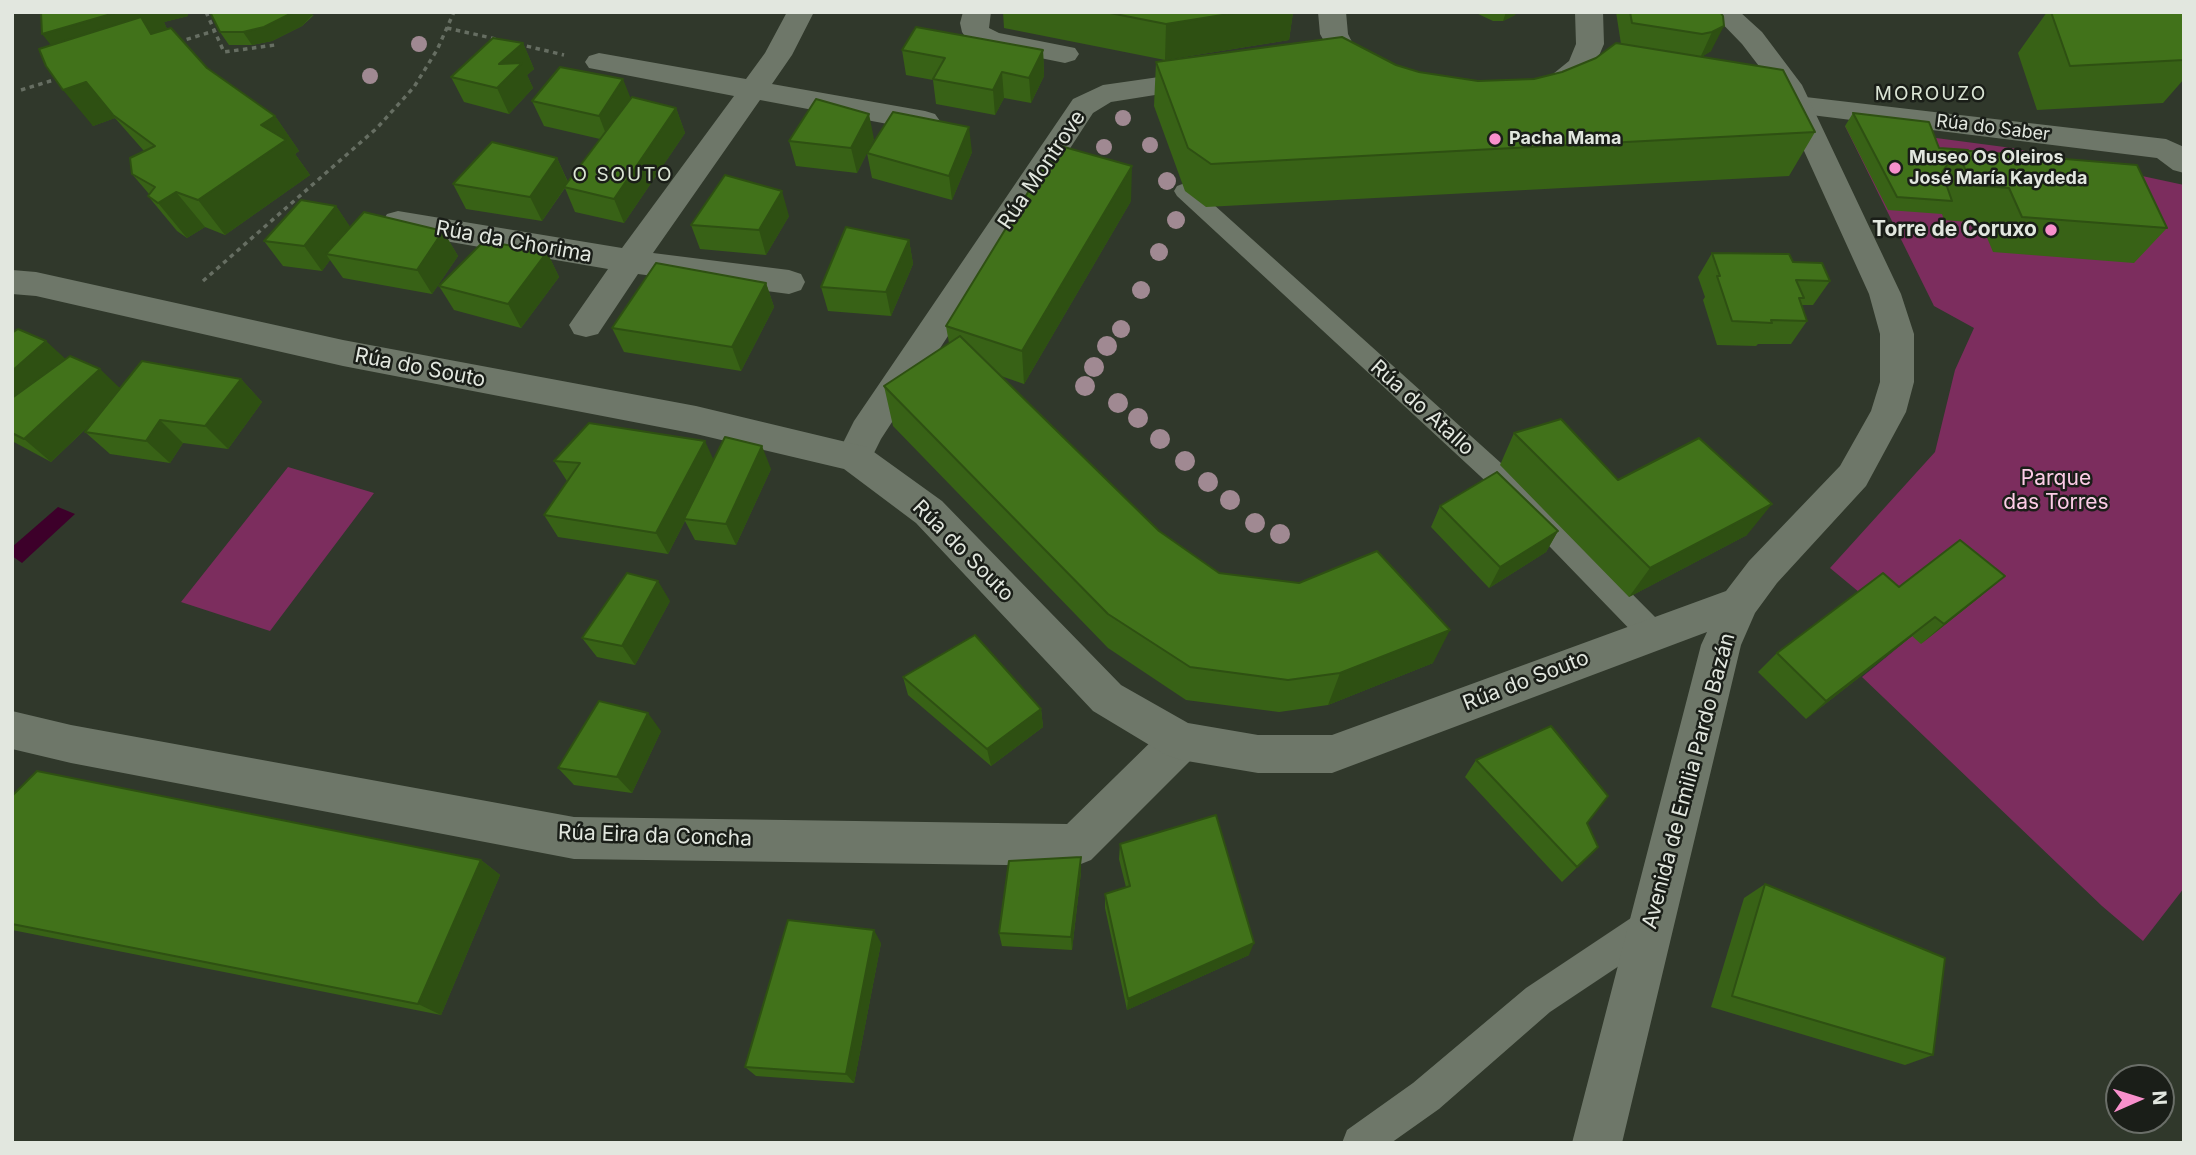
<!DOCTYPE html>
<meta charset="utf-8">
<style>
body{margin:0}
#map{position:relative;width:2196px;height:1155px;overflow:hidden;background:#30382b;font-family:Inter,sans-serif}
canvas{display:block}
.frame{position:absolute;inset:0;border:14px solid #e2e7df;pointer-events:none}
.north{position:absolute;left:2105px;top:1064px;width:70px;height:70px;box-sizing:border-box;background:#1a1e18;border:2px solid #6a6e68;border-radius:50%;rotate:87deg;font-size:19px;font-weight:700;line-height:28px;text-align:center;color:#e2e7df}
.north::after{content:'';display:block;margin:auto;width:24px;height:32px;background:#f890cc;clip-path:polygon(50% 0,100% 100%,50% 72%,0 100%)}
</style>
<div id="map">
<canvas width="2196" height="1155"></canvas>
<div class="frame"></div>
<div class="north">N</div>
</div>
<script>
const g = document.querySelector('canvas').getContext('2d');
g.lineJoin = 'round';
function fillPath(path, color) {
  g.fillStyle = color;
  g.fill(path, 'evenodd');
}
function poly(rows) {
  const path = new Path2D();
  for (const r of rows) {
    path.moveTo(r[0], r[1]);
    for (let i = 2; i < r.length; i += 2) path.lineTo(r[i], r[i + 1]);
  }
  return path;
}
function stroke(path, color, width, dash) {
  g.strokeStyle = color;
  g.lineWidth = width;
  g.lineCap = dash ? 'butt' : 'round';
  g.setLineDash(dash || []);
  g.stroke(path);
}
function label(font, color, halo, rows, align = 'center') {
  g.font = font + ' Inter,sans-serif';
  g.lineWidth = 5;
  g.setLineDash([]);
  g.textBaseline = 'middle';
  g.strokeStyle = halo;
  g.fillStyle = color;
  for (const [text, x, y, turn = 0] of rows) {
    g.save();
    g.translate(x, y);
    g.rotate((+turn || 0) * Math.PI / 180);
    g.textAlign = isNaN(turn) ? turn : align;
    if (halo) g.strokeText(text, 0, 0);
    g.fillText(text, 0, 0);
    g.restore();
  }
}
const green = poly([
 [1845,126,2012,148,2184,185,2184,888,2143,941,2102,906,1862,677,1912,636,1830,568,1935,452,1955,370,1974,328,1934,306],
 [288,467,374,493,270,631,181,602]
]);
const water = poly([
 [58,507,75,514,22,563,12,556,12,547]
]);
const path = poly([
 [206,12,224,52,275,45],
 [447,28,496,39],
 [178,42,214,31],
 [518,44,564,55],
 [21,90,60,78],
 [203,281,377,128,414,87,437,50,454,12]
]);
const service = poly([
 [1185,183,1193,186,1511,472,1662,624,1666,633,1662,642,1652,646,1642,642,1493,488,1177,196,1174,191,1177,186,1185,183],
 [1652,907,1664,912,1669,924,1664,936,1550,1012,1439,1109,1391,1143,1342,1143,1347,1130,1413,1083,1526,988,1640,912,1652,907]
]);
const minor = poly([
 [787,12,814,12,792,55,772,84,925,111,935,114,940,121,935,128,925,131,760,100,653,253,789,270,801,274,805,282,801,290,789,294,638,274,598,334,586,337,574,334,569,325,608,269,398,233,387,230,382,222,387,214,398,211,622,248,734,96,589,68,585,62,589,56,599,53,746,79,765,53,787,12],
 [963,12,991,12,989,28,999,33,1075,48,1079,54,1075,60,1065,63,981,46,966,38,962,32,960,23,963,12],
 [1318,12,1346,12,1348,34,1354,46,1383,67,1387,73,1383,79,1373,82,1363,79,1333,57,1320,34,1318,12],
 [1575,12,1603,12,1604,44,1595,65,1568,90,1539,99,1529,96,1525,90,1529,84,1548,78,1569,61,1576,44,1575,12],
 [1208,70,1218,73,1222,79,1218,85,1111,102,1093,113,881,439,867,467,854,471,841,467,836,457,854,421,1073,99,1103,85,1208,70],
 [1797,96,2166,139,2184,147,2184,173,2173,170,2157,158,1787,112,1782,105,1787,98,1797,96],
 [12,711,71,725,574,817,1067,824,1166,727,1181,722,1196,727,1202,741,1196,755,1091,860,1076,866,574,859,71,763,12,749,12,711]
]);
const tertiary = poly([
 [1711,12,1740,12,1762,32,1802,85,1901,294,1914,334,1914,382,1906,412,1866,486,1777,583,1755,613,1741,645,1622,1143,1572,1143,1701,645,1707,632,1332,773,1258,773,1181,760,1166,755,1093,711,916,523,844,469,696,434,343,366,36,296,12,294,12,270,36,272,343,340,696,406,867,447,942,501,1121,685,1188,723,1258,735,1332,735,1726,591,1749,561,1840,466,1871,411,1880,382,1880,334,1869,294,1775,87,1742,44,1711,12]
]);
const trees = [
 [419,44,8],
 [370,76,8],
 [1123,118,8],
 [1150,145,8],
 [1104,147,8],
 [1167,181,9],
 [1176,220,9],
 [1159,252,9],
 [1141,290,9],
 [1121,329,9],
 [1107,346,10],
 [1094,367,10],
 [1085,386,10],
 [1118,403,10],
 [1138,418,10],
 [1160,439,10],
 [1185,461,10],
 [1208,482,10],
 [1230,500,10],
 [1255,523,10],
 [1280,534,10]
];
const wall = poly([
 [41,12,187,12,188,16,164,22,167,29,207,68,275,116,299,151,295,154,310,175,225,235,205,227,187,238,177,231,148,196,149,194,132,174,144,151,115,118,93,126,51,45],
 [1003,12,1293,12,1289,40,1165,60,1004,28],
 [1474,12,1516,12,1515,15,1503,21,1493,21],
 [1616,12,1720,12,1711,51,1701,57,1815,132,1789,176,1206,207,1185,191,1154,106,1156,62,1396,65,1419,72,1478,81,1534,79,1562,72,1596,58,1621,44],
 [2047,12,2184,12,2184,79,2163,103,2037,110,2018,53],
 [314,15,302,26,272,41,252,45,229,45,220,32],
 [523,43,534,69,527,75,533,88,509,114,464,102,451,77],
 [902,50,1043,50,1044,76,1031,103,1004,98,995,115,936,104,933,80,906,75],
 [631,99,676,108,685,133,624,223,575,212,565,188,542,221,466,209,453,184,557,158,568,182,600,139,544,126,532,101],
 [1853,113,1939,148,1968,150,2167,228,2134,263,1993,252,1981,223,1944,220,1942,214,1888,210,1845,126],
 [874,139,857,173,796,166,789,141],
 [972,152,952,200,872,178,867,153],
 [1131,201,1024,384,1001,376,1159,531,1219,573,1433,663,1328,705,1279,712,1186,700,1108,648,893,426,884,386,949,343,946,326],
 [336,206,350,227,443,231,458,256,432,294,343,278,330,260,322,271,283,266,264,241],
 [789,216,766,255,700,249,691,225],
 [909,240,913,264,891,316,828,311,821,287],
 [547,252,559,277,521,328,454,310,439,286],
 [1712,253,1793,262,1830,281,1813,305,1802,305,1807,321,1791,344,1758,344,1756,346,1717,345,1703,300,1705,297,1698,277],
 [766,283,774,307,741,371,624,352,612,328],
 [12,333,120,388,241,379,262,402,228,449,183,443,170,463,110,454,85,432,93,422,51,462,12,441],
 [1514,433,1618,480,1747,535,1629,597,1500,465],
 [714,460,771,469,736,545,695,540,685,521,668,554,558,537,544,515,567,481,554,461],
 [1440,506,1558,531,1546,552,1489,588,1431,527],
 [1899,587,1981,596,1921,644,1912,636,1806,719,1758,672,1777,653],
 [670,601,635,665,597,657,582,638],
 [903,677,1041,709,1043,727,991,766,908,695],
 [661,731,632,793,574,785,558,768],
 [1476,760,1598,847,1562,882,1465,777],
 [12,796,481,860,500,875,441,1015,12,930],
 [1120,844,1249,955,1127,1010,1105,908,1105,894,1126,887,1119,859],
 [1081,872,1072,950,1002,946,999,933],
 [1765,884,1933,1055,1905,1065,1711,1007,1744,898],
 [881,943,854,1083,756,1076,745,1067]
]);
const shadedWall = poly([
 [118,12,187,12,188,16,164,22,172,40,71,70,42,34],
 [294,12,315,12,302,26,272,41,252,45,243,32],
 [1241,12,1293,12,1289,40,1165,60,1166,24],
 [1506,12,1516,12,1515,15,1503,21],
 [1724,26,1711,51,1700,58,1712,32],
 [523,43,534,69,527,75,533,88,509,114,497,88,499,64],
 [1043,50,1044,76,1031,103,1029,78],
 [1002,72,1004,98,995,115,993,90],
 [623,79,633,104,609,142,599,116],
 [86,82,115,118,93,126,63,90],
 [676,108,685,133,624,223,614,199],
 [869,114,874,139,857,173,851,148],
 [275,116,299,151,295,154,310,175,225,235,198,200,261,125],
 [969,127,972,152,952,200,949,176],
 [557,158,568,183,542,221,530,197],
 [1132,166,1131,201,1024,384,1022,351],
 [782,191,789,216,766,255,759,230],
 [176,192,205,227,187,238,158,203],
 [336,206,353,231,326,254,330,260,322,271,304,246],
 [443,231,458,256,432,294,417,270],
 [909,240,913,264,891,316,886,292],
 [547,252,559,277,521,328,508,304],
 [766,283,774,307,741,371,732,347],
 [46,341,71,364,12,419,12,371],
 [100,369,124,392,51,462,24,439],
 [241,379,262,402,228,449,205,426],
 [160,420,183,443,170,463,146,441],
 [705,441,715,463,684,519,685,521,668,554,656,533],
 [762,446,771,469,736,545,726,524],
 [1772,504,1747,535,1629,597,1650,568],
 [1558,531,1546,552,1489,588,1500,567],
 [2005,576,1981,596,1921,644,1944,624],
 [658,581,670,601,635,665,622,646],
 [1935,617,1912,636,1806,719,1826,701],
 [1450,630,1433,663,1328,705,1340,673],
 [1041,709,1043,727,991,766,987,749],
 [648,713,661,731,632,793,617,777],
 [1081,857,1081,872,1072,950,1071,937],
 [481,860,500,875,441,1015,418,1004],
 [874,930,881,943,854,1083,846,1074],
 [1254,943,1249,955,1127,1010,1128,999]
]);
const building = poly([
 [41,12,118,12,42,34,41,12],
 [210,12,294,12,264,27,243,32,220,32,210,12],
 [1105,12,1241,12,1166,24,1105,12],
 [1630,12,1720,12,1723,16,1724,26,1712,32,1702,34,1632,23,1630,12],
 [2051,12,2184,12,2184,60,2070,66,2051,12],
 [141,17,151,34,171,28,207,68,275,116,261,125,286,140,198,200,176,192,158,203,148,196,155,187,132,174,130,158,155,146,113,115,86,82,63,90,46,66,39,49,141,17],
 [916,27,1043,50,1029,78,1002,72,993,90,933,79,945,58,902,50,916,27],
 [1342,37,1396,65,1419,72,1478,81,1534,79,1562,72,1596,58,1616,43,1783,70,1815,132,1211,164,1188,148,1156,62,1342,37],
 [493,38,523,43,499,64,522,63,497,88,451,77,493,38],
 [560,67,623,79,599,116,532,101,560,67],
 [632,97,676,108,614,199,564,187,632,97],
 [816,99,869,114,851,148,789,141,816,99],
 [893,112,969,127,949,176,867,153,893,112],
 [1853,113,1929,122,1939,148,1968,150,1958,150,1942,172,1952,201,1897,197,1853,113],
 [492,142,557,158,530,197,453,184,492,142],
 [1057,145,1132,166,1022,351,946,326,1057,145],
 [1958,150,2137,165,2167,228,2022,217,2009,188,1971,185,1958,150],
 [725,175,782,191,759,230,691,225,725,175],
 [301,200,336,206,304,246,264,241,301,200],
 [364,212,443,231,417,270,326,254,364,212],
 [846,227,909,240,886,292,821,287,846,227],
 [484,241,547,252,508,304,439,286,484,241],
 [1712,253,1789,254,1793,262,1822,263,1830,281,1796,280,1804,298,1799,298,1807,321,1771,320,1772,323,1732,321,1717,276,1720,276,1712,253],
 [656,263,766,283,732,347,612,328,656,263],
 [18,329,46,341,12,371,12,333,18,329],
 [960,336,1159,531,1219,573,1299,583,1377,551,1450,630,1340,673,1288,680,1190,667,1108,614,884,386,960,336],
 [70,356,100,369,24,439,12,433,12,398,70,356],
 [142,361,241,379,205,426,160,420,146,441,85,432,142,361],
 [1561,419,1618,480,1699,438,1772,504,1650,568,1514,433,1561,419],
 [589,423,705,441,656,533,544,515,580,463,554,461,589,423],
 [725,437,762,446,726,524,684,519,725,437],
 [1497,472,1558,531,1500,567,1440,506,1497,472],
 [1960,540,2005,576,1944,624,1935,617,1826,701,1777,653,1883,573,1899,587,1960,540],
 [627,573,658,581,622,646,582,638,627,573],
 [975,635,1041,709,987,749,903,677,975,635],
 [599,701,648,713,617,777,558,768,599,701],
 [1551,726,1608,796,1587,823,1598,847,1577,867,1476,760,1551,726],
 [37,771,481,860,418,1004,12,924,12,796,37,771],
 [1216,815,1254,943,1128,999,1105,894,1130,886,1120,844,1216,815],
 [1081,857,1071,937,999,933,1009,861,1081,857],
 [1765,884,1945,958,1933,1055,1732,996,1765,884],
 [788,920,874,930,846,1074,745,1067,788,920]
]);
const markers = [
 [1495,139,7,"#f890cc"],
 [1895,168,7,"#f890cc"],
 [2051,230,7,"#f890cc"]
];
const farStreetnames = [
 ["Rúa do Saber",1993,128,7]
];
const farPoinames = [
 ["Pacha Mama",1509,139],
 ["Museo Os Oleiros",1909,158],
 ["José María Kaydeda",1909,179]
];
const farNeighbourhoodnames = [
 ["MOROUZO",1931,94],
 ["O SOUTO",623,175]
];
const streetNames = [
 ["Rúa Montrove",1042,170,-56],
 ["Rúa da Chorima",514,242,10],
 ["Rúa do Souto",420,368,11],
 ["Rúa do Atallo",1422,408,42],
 ["Rúa do Souto",963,551,45],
 ["Rúa do Souto",1526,681,-21],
 ["Avenida de Emilia Pardo Bazán",1689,781,-75],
 ["Rúa Eira da Concha",655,836,2]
];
const poiNames = [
 ["Torre de Coruxo",2037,230]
];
const parkNames = [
 ["Parque",2056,479],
 ["das Torres",2056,503]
];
fillPath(green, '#7c2d5e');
fillPath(water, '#3d002a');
stroke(path, '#666e62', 3.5, [4.5, 4.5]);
fillPath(service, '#6e7769');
fillPath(minor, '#6e7769');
fillPath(tertiary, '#6e7769');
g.fillStyle = '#a08992';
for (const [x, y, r] of trees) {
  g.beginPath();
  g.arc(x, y, r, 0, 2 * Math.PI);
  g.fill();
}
fillPath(wall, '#386216');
fillPath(shadedWall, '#2e5012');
fillPath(building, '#41721a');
stroke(building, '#2e5012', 2);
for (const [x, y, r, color] of markers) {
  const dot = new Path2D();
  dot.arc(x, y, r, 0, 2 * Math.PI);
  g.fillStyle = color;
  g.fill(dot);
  stroke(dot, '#1a1e18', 2.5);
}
label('18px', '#e2e7df', '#1a1e18', farStreetnames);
label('bold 18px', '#e2e7df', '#1a1e18', farPoinames, 'left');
g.letterSpacing = '2px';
label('19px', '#dbe5d5', '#1a1e18', farNeighbourhoodnames);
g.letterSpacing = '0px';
label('21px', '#e2e7df', '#1a1e18', streetNames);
label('bold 21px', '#e2e7df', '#1a1e18', poiNames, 'right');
label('21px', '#fccce6', '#1a1e18', parkNames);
</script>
